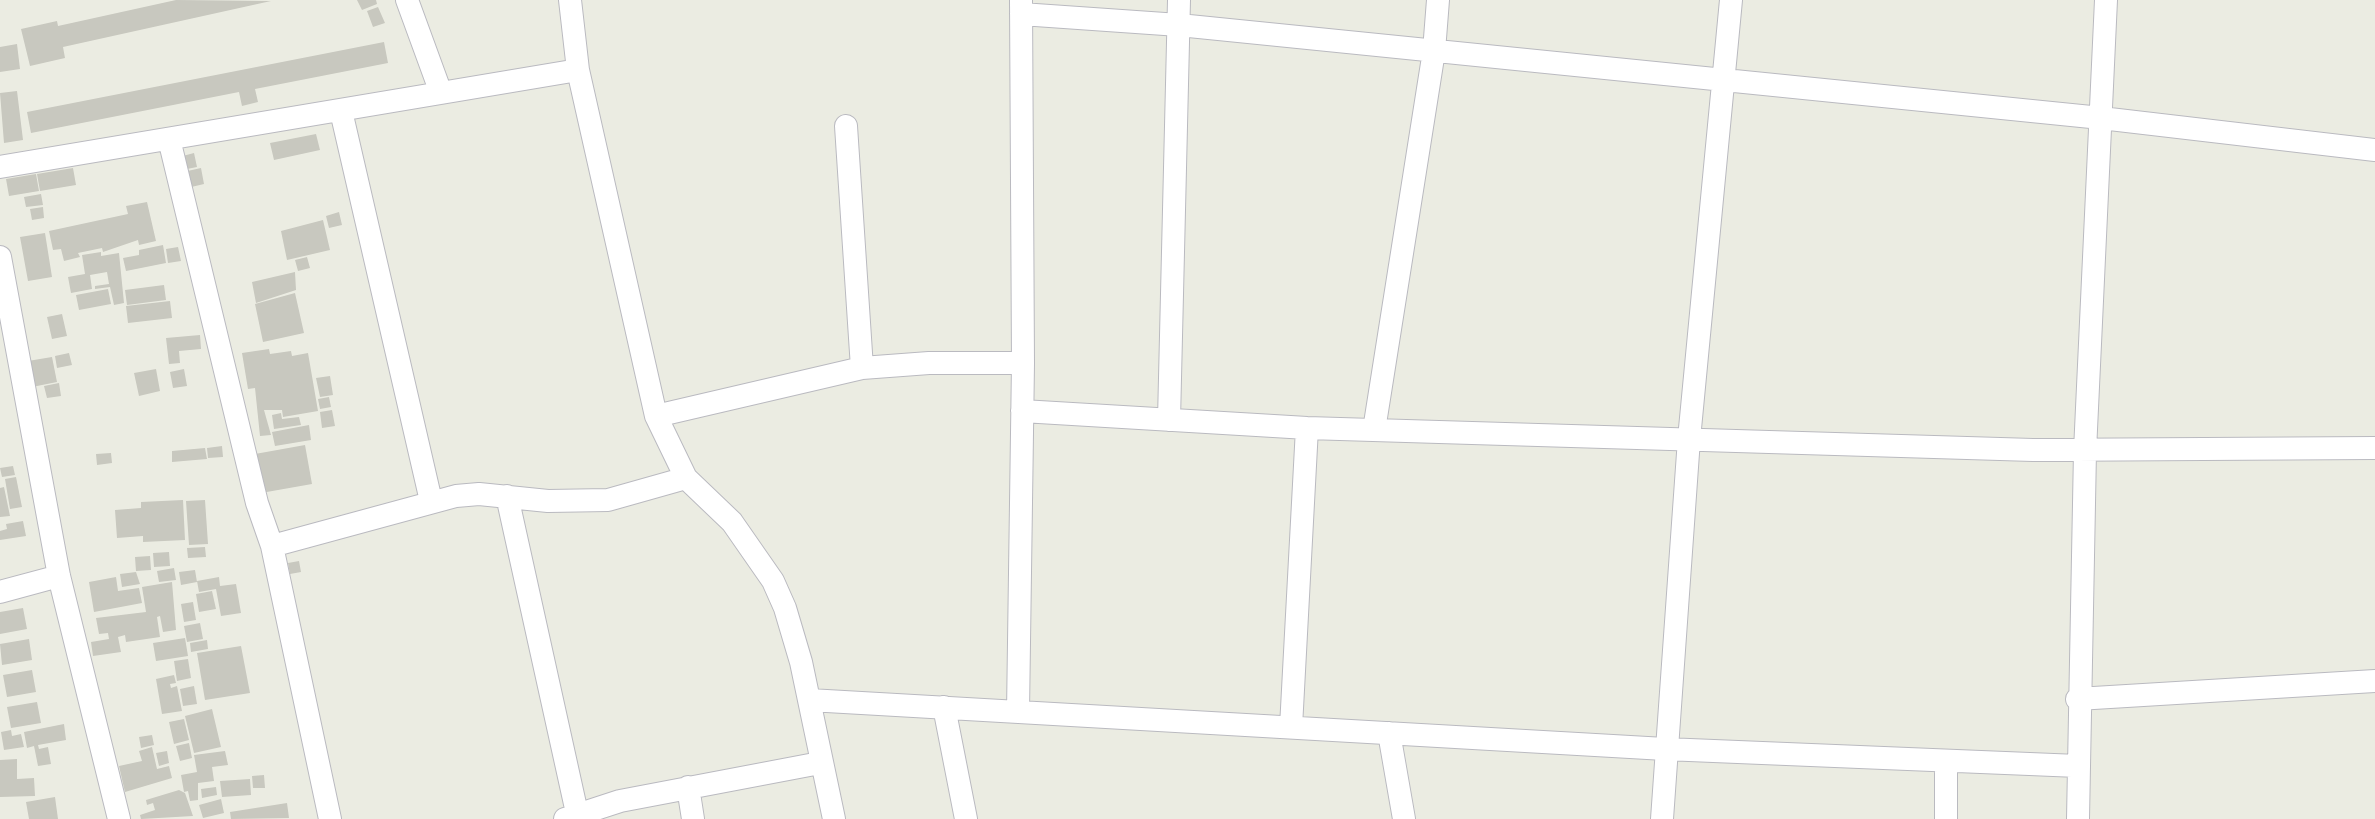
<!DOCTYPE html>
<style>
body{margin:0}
canvas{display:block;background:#ebece2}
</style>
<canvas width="2375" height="819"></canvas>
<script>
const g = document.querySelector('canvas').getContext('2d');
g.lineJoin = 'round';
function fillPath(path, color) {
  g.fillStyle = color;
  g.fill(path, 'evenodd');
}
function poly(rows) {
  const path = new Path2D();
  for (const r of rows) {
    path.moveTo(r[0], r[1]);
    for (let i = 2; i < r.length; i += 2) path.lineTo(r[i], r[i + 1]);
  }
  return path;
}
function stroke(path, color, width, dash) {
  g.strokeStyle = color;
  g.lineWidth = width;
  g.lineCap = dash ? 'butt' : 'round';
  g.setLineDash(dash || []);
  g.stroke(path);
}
const building = poly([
 [176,0,271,1,63,47,65,58,30,66,21,29,57,21,58,26],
 [357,0,376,0,377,4,362,10],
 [378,7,385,23,373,27,367,11],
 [384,42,388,63,255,89,258,102,242,106,239,92,31,133,27,112],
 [17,44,20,69,0,72,0,47],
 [17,91,23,140,4,143,0,93],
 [316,134,320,150,274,160,270,143],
 [194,153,197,167,182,170,179,157],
 [73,168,76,185,40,191,37,174],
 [201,168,204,184,187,188,183,172],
 [36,174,39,191,9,196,6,179],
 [41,194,43,205,26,207,24,197],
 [147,202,156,241,139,245,138,240,103,252,102,248,78,253,80,257,64,261,61,249,53,250,49,231,128,214,126,206],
 [43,207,44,218,32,220,30,209],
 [339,212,342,225,329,228,326,216],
 [323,220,330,250,287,260,281,231],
 [45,233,52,277,28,281,20,237],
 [163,245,166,263,126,271,123,258,139,255,139,250],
 [178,247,181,261,168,263,166,249],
 [101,252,101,256,119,253,124,303,114,305,110,287,95,289,95,286,109,284,107,272,90,275,92,289,71,293,68,277,85,274,82,255],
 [307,257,310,268,298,271,295,260],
 [295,272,296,290,256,303,252,282],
 [164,285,166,300,127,305,125,290],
 [108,289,111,304,79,310,76,295],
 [295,293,304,333,263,342,255,304],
 [170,301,172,318,128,323,126,306],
 [62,314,67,336,52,339,47,317],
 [200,335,201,349,179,351,180,363,169,364,166,338],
 [269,349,270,354,291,351,292,356,308,353,318,411,283,417,282,410,264,410,271,435,260,436,255,388,248,389,242,353],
 [69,353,72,365,57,368,55,356],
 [52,357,57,382,32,387,28,361],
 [156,369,160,391,139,396,134,373],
 [184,369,187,386,173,388,170,372],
 [330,376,333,395,320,397,316,378],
 [59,383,61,396,47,398,44,386],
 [329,397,331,407,320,409,318,399],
 [332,410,335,426,322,428,320,412],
 [281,413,282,419,299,417,301,425,274,429,272,415],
 [309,425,311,440,275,446,272,432],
 [305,445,312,484,261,493,255,454],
 [222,446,223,457,208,458,207,448],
 [205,448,207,459,172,462,172,451],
 [111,453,112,463,97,465,96,454],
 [13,466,15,475,2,477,0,468],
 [16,477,22,507,10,509,5,479],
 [4,487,10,516,0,517,0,488],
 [183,500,185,540,143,542,143,536,117,538,115,510,141,508,141,502],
 [205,500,208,544,189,545,186,501],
 [23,521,26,536,0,540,0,531,7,529,6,524],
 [205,547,206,557,188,558,187,548],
 [169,552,170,566,154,567,153,553],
 [150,556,151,570,136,571,135,557],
 [299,561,301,572,290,574,288,563],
 [174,568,176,580,159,582,157,571],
 [195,570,197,582,181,585,179,572],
 [136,572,140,584,122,587,120,574],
 [116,577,118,591,139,588,142,603,94,612,89,582],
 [219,577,220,586,236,584,241,613,221,616,216,589,199,592,197,581],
 [172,582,176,630,163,632,160,616,157,617,160,637,126,642,125,635,118,637,121,652,93,656,91,642,109,639,108,633,99,634,96,618,146,612,142,587],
 [212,591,216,609,199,612,196,594],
 [193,602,196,620,184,622,181,604],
 [23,608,27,629,0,634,0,612],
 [200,623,203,639,187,642,184,626],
 [185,638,188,656,156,661,153,643],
 [29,639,32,660,2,665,0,644],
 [207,640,208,649,191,652,190,643],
 [241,646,250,693,205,700,197,653],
 [188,659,191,678,177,681,174,661],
 [32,670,36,692,7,697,3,675],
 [174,675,176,683,170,684,171,688,177,686,182,711,162,714,156,679],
 [194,686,197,704,183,706,180,689],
 [37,702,41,723,11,728,7,707],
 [212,709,221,747,194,753,185,716],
 [184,719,189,740,174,744,169,722],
 [64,724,66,740,38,745,39,749,48,747,51,764,38,766,34,746,27,748,24,732],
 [11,730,12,736,21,734,24,747,4,750,1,732],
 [152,735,154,745,141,748,139,737],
 [189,743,192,758,180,761,176,746],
 [152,747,157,769,169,766,172,778,125,792,119,766,142,761,139,751],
 [167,751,169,763,159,766,156,753],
 [225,751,228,765,212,767,214,781,198,783,198,800,190,801,188,791,184,792,181,775,197,772,194,755],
 [17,759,17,779,34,778,35,796,0,797,0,760],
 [264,775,265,788,253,788,252,776],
 [250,779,251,795,222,797,220,781],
 [216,787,217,795,202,798,201,789],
 [179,790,185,793,193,816,141,819,140,815,155,810,153,803,147,805,146,800],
 [55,797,58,819,29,819,26,802],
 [221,799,224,813,203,818,199,805],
 [287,803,289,818,231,819,230,812]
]);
const street = poly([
 [407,0,441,93],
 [570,0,578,70,656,416,686,478,732,522,773,581,785,608,801,662,834,819],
 [1021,14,1179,25,2101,118,2375,150],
 [341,111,431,501],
 [846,126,862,368],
 [169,139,257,503,272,546,330,819],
 [0,167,578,70],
 [0,257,59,576,119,819],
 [1022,411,1307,428,2033,450,2375,448],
 [656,416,862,368,929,363,1023,363],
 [1169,420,1179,0],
 [1374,430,1434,51,1438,0],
 [507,496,577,813],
 [272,546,456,496,479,494,548,501,608,500,686,478],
 [0,592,59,576],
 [2077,699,2375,681],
 [809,700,1665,749,2078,766],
 [944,707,966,819],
 [1018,712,1023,363,1021,1],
 [1291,727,1307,428],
 [1389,733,1404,819],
 [688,787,693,819],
 [565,819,620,801,820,763],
 [1662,819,1689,439,1731,0],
 [1946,819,1946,762],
 [2078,819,2085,451,2106,0]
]);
fillPath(building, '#c8c8bf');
stroke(street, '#babac0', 24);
stroke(street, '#fff', 22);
</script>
